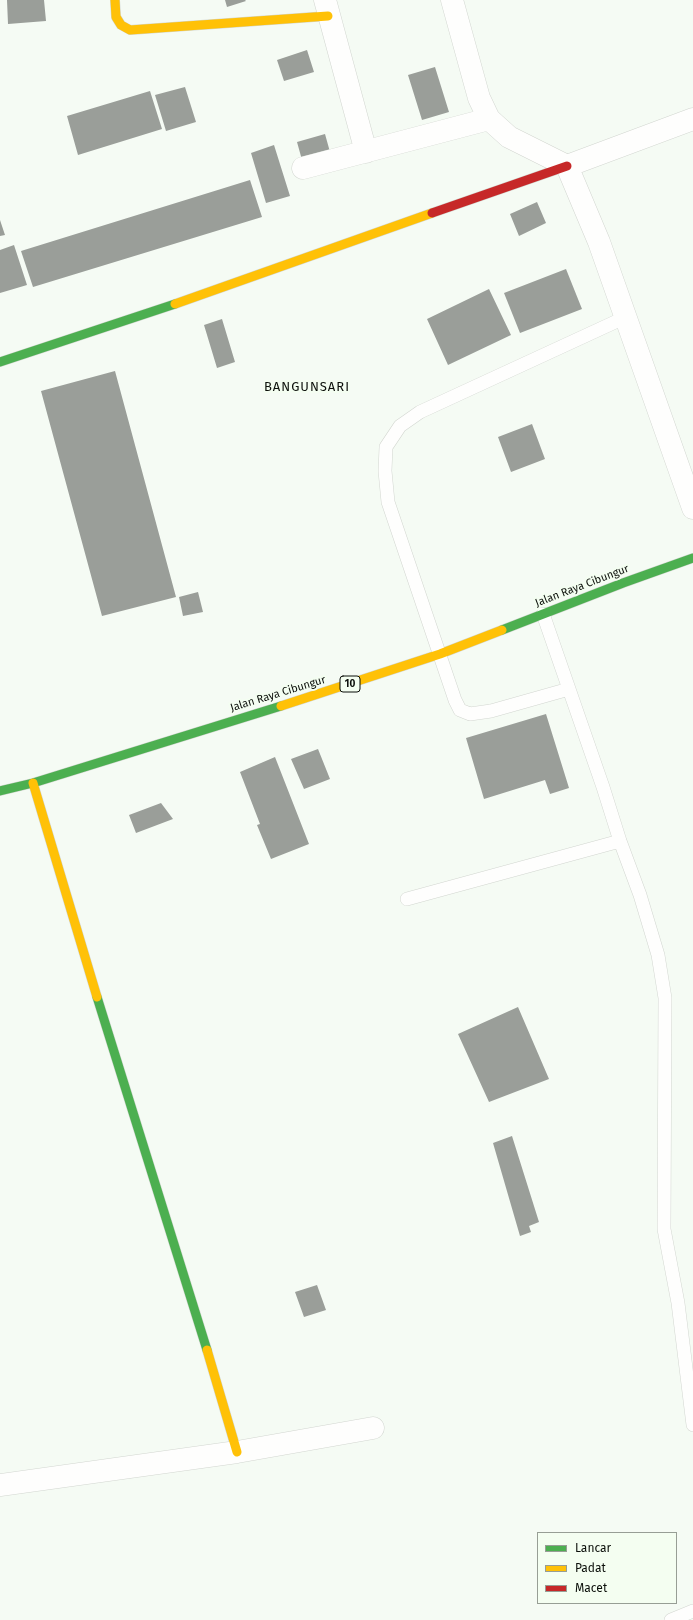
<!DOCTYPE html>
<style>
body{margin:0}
#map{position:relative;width:693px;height:1620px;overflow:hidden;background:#f5fbf4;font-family:"Fira Sans",sans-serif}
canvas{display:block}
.legend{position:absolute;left:537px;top:1532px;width:140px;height:72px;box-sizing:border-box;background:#f4fef1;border:1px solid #979e95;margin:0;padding:5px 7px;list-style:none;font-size:12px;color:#0b0f0a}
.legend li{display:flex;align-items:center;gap:8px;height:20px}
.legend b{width:20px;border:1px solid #979e95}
</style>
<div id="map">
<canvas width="693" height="1620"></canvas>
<ul class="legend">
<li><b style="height:5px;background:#4caf50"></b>Lancar</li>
<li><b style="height:5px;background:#ffc107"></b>Padat</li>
<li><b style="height:5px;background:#c62828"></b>Macet</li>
</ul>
</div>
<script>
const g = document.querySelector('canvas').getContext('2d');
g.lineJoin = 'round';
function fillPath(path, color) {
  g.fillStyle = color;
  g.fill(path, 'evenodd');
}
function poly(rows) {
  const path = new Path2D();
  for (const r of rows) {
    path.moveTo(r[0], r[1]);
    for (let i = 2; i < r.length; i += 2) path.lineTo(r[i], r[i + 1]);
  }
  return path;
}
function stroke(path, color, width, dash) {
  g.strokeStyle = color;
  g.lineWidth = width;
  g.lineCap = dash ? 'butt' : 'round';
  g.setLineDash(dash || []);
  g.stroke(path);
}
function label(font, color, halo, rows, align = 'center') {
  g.font = font + ' "Fira Sans",sans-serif';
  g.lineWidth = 4;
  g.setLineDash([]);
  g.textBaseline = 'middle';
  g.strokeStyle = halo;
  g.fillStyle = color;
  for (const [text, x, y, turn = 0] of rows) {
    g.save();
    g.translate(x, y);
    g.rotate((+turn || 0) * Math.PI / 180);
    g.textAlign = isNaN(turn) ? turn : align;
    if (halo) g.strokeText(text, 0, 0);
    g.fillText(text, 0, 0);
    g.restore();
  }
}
const building = poly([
 [7,0,44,0,46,21,8,24],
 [225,0,245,0,246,1,227,7],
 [307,50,314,72,284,81,277,60],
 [435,67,449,112,422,120,408,75],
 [185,87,196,122,166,131,155,95],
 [150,91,162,129,78,155,67,116],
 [325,134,330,152,302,160,297,142],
 [274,145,290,196,266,203,251,153],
 [250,180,262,217,33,287,21,251],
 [537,202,546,223,519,236,510,214],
 [0,220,5,235,0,236],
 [14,245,27,285,0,293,0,250],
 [566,269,582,309,520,333,504,293],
 [489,289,511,335,448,365,427,319],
 [222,319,235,362,217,368,204,325],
 [115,371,176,597,102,616,41,391],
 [532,424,545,459,511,472,498,437],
 [198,592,203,612,183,616,179,597],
 [546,714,569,788,550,794,545,780,484,799,466,738],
 [318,749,330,779,304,789,291,759],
 [275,757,309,844,271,859,257,825,260,824,240,772],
 [161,803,173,819,136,833,129,815],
 [518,1007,549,1079,489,1102,458,1034],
 [512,1136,539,1222,529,1226,531,1232,520,1236,493,1143],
 [317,1285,326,1310,304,1317,295,1292]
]);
const lane = poly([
 [543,614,603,787,620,841,640,895,658,955,665,998,664,1229,678,1303,693,1425],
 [569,689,491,711,470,714,460,710,455,700,388,502,385,471,386,447,400,426,420,412,626,317],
 [407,899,620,841],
 [671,1620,693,1611]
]);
const street = poly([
 [325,0,366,152],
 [452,0,479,98,489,119,509,137,567,166],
 [693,119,567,166,599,242,693,508],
 [303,168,489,119],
 [0,1485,237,1452,373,1428]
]);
const fast = poly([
 [0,362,175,304],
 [502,630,623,583,693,558],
 [0,791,33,783,281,706],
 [97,997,207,1350]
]);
const slow = poly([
 [115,0,116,17,121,25,130,30,328,16],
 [175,304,432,213],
 [281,706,440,654,502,630],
 [33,783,97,997],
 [207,1350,237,1452]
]);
const jam = poly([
 [432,213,567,166]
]);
const shields = [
 [350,684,20]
];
const shieldNames = [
 ["10",350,684]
];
const streetNames = [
 ["Jalan Raya Cibungur",582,586,-21],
 ["Jalan Raya Cibungur",278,694,-17]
];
const quarterNames = [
 ["BANGUNSARI",307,387]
];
fillPath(building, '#9a9e99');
stroke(lane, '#d2d6d0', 14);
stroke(street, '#d2d6d0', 23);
stroke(fast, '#d2d6d0', 10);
stroke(slow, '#d2d6d0', 10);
stroke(jam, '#d2d6d0', 10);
stroke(lane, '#fefefd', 13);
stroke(street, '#fefefd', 22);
stroke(fast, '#4caf50', 9);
stroke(slow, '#ffc107', 9);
stroke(jam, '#c62828', 9);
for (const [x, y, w] of shields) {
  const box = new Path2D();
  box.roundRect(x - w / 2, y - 8, w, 16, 3);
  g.fillStyle = '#f4fef1';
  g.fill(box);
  stroke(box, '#0b0f0a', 1);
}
label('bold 10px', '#0b0f0a', null, shieldNames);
label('11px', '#0b0f0a', '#f4fef1', streetNames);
g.letterSpacing = '1px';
label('13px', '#0b0f0a', '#f4fef1', quarterNames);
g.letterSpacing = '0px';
</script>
